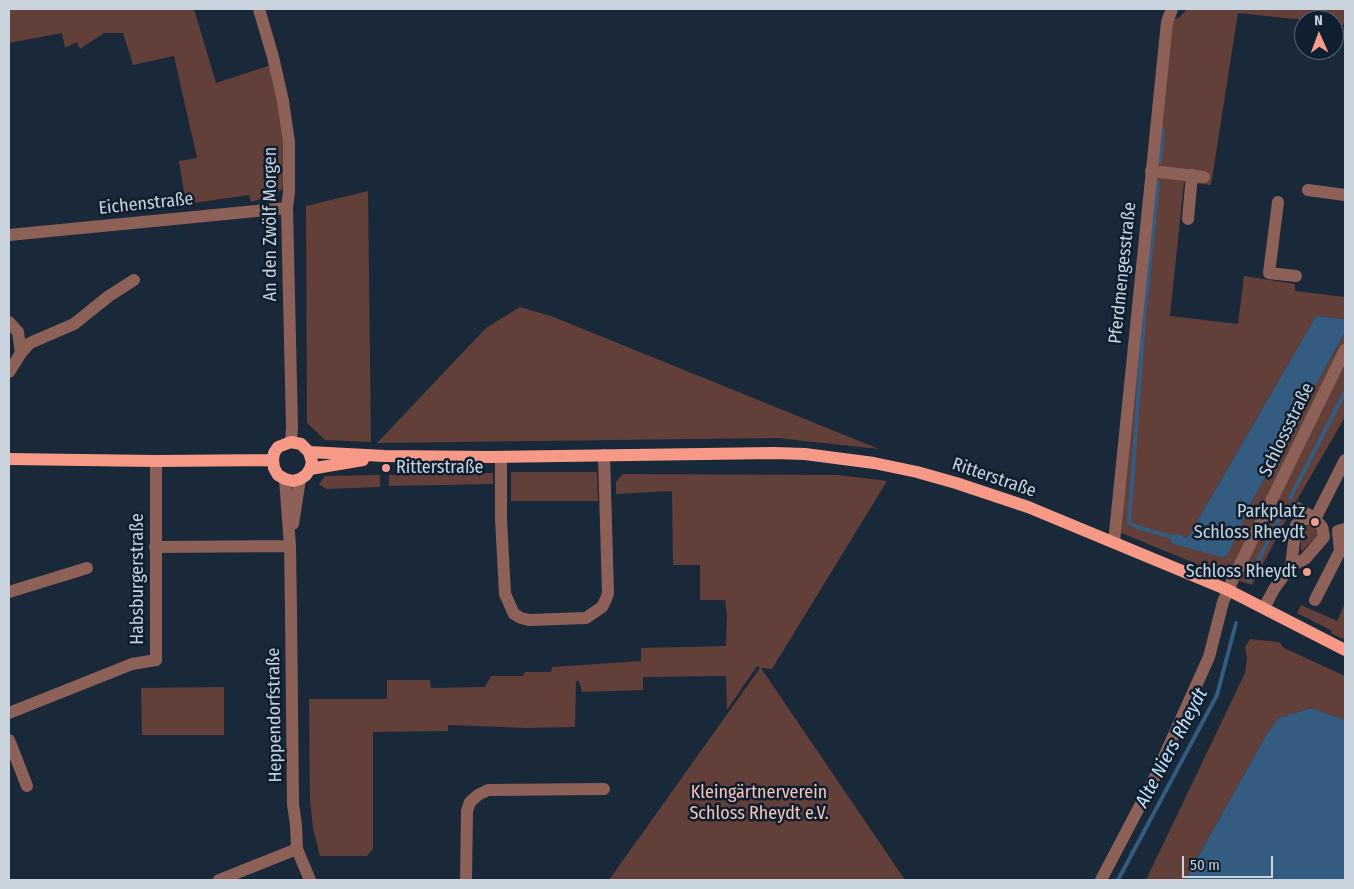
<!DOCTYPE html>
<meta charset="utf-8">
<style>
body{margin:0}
#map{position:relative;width:1354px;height:889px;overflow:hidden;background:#192939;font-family:"Fira Sans Condensed",sans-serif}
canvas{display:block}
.frame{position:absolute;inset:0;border:10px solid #c9d3de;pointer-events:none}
.north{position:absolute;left:1294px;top:10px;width:50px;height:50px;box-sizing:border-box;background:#0f1f2f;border:1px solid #596775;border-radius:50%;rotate:358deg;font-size:14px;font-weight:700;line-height:20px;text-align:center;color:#c9d3de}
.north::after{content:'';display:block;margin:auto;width:18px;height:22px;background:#f49d8c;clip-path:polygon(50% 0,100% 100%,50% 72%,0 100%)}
.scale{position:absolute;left:1182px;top:856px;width:91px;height:22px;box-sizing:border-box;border:2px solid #c9d3de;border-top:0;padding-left:6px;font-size:15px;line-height:18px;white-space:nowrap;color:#c9d3de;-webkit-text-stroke:4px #0f1f2f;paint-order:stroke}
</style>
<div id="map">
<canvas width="1354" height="889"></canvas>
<div class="frame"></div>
<div class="north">N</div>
<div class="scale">50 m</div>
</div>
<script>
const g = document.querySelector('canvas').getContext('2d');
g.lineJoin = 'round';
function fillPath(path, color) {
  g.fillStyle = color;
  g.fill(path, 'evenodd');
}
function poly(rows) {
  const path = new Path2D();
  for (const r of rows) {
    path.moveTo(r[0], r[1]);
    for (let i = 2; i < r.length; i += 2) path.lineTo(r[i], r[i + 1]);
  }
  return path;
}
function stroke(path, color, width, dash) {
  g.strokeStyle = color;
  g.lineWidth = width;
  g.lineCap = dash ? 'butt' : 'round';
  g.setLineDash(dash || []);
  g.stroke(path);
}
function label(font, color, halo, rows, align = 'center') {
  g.font = font + ' "Fira Sans Condensed",sans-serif';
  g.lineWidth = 5;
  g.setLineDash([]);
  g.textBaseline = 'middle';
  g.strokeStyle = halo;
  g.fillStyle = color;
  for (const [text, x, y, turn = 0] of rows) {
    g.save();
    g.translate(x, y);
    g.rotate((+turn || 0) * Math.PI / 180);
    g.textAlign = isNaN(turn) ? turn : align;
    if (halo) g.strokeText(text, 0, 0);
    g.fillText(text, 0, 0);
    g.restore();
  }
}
const green = poly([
 [9,9,194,9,216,83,271,65,282,126,285,175,282,189,275,195,251,202,249,195,186,204,179,161,197,158,174,56,133,65,123,33,104,33,80,49,77,42,65,48,62,33,9,43],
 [1187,9,1345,9,1345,25,1334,24,1334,20,1304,20,1238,13,1211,185,1184,182,1170,316,1238,324,1244,276,1295,284,1295,291,1345,297,1345,319,1316,316,1189,535,1186,538,1177,533,1172,537,1170,543,1225,558,1249,507,1345,332,1345,417,1290,512,1252,585,1233,579,1114,530,1167,22,1180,17],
 [368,191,371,442,325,440,307,423,306,206],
 [520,307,551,316,879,449,777,438,377,443,486,328],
 [511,472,597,472,598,501,511,501],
 [493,473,493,484,389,486,389,475],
 [623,474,838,475,887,481,772,669,761,668,905,880,609,880,760,668,757,666,727,710,726,676,643,677,643,690,582,692,579,681,576,681,575,727,526,728,451,725,448,725,448,731,446,731,373,732,373,849,367,856,320,856,313,828,310,800,309,699,387,699,387,680,430,680,431,688,485,687,491,676,523,676,525,672,551,672,552,667,641,661,641,648,726,646,727,615,725,600,700,600,700,565,673,565,672,491,616,494,616,482],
 [380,475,380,487,326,489,319,484,325,476],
 [1306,525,1314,526,1318,535,1302,551,1301,550,1301,532],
 [1345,603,1345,640,1331,633,1332,631,1297,613,1301,605,1337,621],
 [1250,639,1279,642,1284,648,1345,676,1345,720,1311,708,1278,718,1265,737,1185,880,1146,880,1245,673,1247,658,1245,647],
 [224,687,224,735,142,735,141,688]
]);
const water = poly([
 [1316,316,1345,319,1345,332,1249,507,1229,552,1224,558,1170,543,1172,537,1177,533,1186,538,1189,535],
 [1311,708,1345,720,1345,880,1185,880,1265,737,1278,718]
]);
const stream = poly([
 [1160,162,1163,130],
 [1158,182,1144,320,1129,523,1137,527,1172,537],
 [1290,498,1345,392],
 [1248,580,1285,508],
 [1118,880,1217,695,1236,623]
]);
const minor = poly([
 [259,9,273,57,283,101,289,142,289,192,287,208,292,428,291,442],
 [1151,171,1204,177],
 [1308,190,1345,195],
 [1278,202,1269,273,1296,276],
 [1188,219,1192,175],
 [9,235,287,208],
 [9,322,18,332,21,353,9,372],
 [21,353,30,343,74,324,109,296,134,280],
 [501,457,501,519,505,594,514,614,521,618,529,620,586,618,602,607,606,599,608,593,604,455],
 [285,479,290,546,291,611,293,804,296,825,297,849,310,880],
 [1297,508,1316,519],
 [1315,519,1345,460],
 [293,524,300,479],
 [1114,542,1167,22,1172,9],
 [155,547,290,546],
 [1291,566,1296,525,1303,519,1315,519],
 [9,592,87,568],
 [1315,600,1340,551,1338,531,1345,529],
 [1264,608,1274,589,1291,566,1305,559,1324,537,1322,527,1315,519],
 [9,713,132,664,156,660,156,461],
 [9,740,27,786],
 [219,880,297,849],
 [466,880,467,811,470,802,478,795,488,790,604,789],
 [1101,880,1154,779,1209,657,1223,602,1233,579,1345,350]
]);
const major = poly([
 [309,452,312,462,310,469,306,475,300,479,293,481,285,479,278,475,274,468,273,460,274,453,278,447,291,442,301,444,309,452,385,456,489,457,774,453,805,454,874,463,917,472,956,483,1028,507,1228,590,1345,650],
 [9,459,156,461,273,460],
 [310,469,363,460]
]);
const markers = [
 [386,468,5,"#f49d8c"],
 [1315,522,5,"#f49d8c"],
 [1307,572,5,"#f49d8c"]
];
const streetNames = [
 ["Eichenstraße",146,204,-6],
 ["An den Zwölf Morgen",271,224,-90],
 ["Pferdmengesstraße",1123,273,-84],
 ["Schlossstraße",1287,430,-64],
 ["Ritterstraße",994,478,19],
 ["Habsburgerstraße",138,579,-90],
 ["Heppendorfstraße",275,715,-91]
];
const poiNames = [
 ["Ritterstraße",396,468,"left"],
 ["Parkplatz",1305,512],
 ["Schloss Rheydt",1305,533],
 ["Schloss Rheydt",1297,572]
];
const parkNames = [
 ["Kleingärtnerverein",759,793],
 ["Schloss Rheydt e.V.",759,814]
];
const waterNames = [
 ["Alte Niers Rheydt",1172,748,-62]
];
fillPath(green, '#623f38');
fillPath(water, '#345b80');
stroke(stream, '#345b80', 4);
stroke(minor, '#8e6158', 12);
stroke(major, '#f69987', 12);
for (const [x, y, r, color] of markers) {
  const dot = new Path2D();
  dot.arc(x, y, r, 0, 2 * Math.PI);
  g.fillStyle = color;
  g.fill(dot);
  stroke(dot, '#0f1f2f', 2);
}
label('18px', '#c9d3de', '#0f1f2f', streetNames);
label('18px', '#c9d3de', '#0f1f2f', poiNames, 'right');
label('18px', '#f8c3b8', '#0f1f2f', parkNames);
label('italic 19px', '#c6def7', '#0f1f2f', waterNames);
</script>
